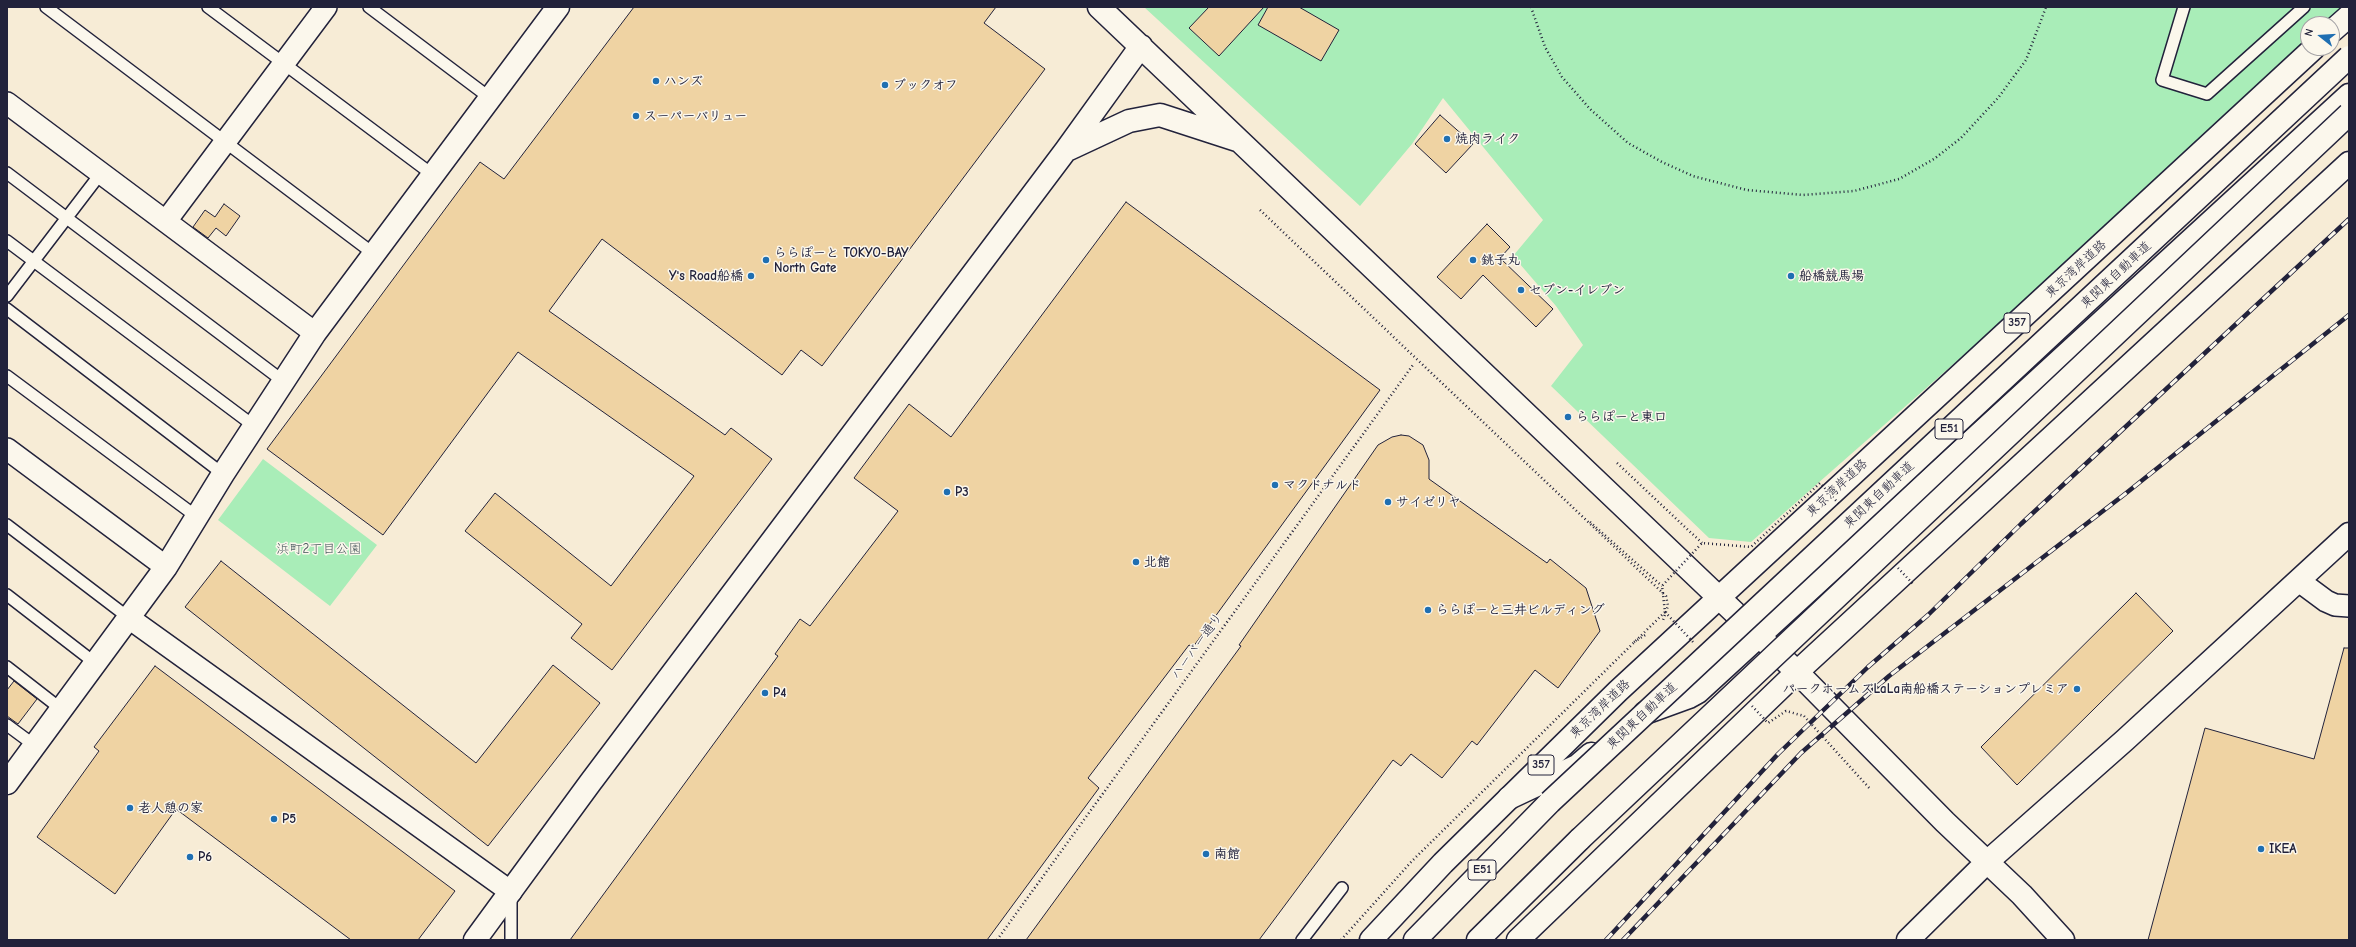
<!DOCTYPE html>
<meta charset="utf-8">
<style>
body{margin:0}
#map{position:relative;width:2356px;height:947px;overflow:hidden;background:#f7ecd6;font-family:"Comic Neue",sans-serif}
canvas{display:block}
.frame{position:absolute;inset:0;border:8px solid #22223b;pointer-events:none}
.north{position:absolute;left:2300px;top:16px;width:40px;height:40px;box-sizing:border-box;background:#fbf7ec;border:1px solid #a4a2a5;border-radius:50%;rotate:287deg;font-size:11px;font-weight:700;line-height:16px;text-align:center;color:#22223b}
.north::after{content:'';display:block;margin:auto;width:14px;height:18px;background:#1f6fb2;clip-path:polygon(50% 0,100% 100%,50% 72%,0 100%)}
</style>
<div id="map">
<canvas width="2356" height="947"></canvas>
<div class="frame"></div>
<div class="north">N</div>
</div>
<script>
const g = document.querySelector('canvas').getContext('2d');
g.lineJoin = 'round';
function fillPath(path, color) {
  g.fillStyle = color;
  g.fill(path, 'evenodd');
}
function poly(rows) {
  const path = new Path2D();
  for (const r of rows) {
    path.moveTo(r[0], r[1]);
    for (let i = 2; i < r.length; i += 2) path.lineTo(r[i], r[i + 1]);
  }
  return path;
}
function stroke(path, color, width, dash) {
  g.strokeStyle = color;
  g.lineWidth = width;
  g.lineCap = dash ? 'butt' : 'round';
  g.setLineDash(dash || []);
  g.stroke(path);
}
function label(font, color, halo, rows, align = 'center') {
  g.font = font + ' "Comic Neue","Klee One",sans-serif';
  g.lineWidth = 3;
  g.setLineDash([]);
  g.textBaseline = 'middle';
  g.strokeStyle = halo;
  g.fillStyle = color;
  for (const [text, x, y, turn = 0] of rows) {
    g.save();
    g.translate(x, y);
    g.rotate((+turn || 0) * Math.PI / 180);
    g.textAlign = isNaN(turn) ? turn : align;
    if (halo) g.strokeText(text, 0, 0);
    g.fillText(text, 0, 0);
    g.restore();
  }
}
const green = poly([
 [1144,7,2343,7,2325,24,2308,24,2308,40,2032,295,1751,542,1709,538,1551,386,1583,345,1556,306,1513,256,1543,220,1443,98,1412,144,1360,206],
 [263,459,377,545,330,606,218,520]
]);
const building = poly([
 [634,7,996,7,984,23,1045,69,822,366,801,350,782,375,602,239,549,311,725,435,731,428,772,459,612,670,571,638,582,624,465,531,495,493,611,586,694,476,518,352,383,535,267,449,480,162,504,179,634,7],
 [1209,7,1264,7,1219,56,1189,28,1209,7],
 [1268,7,1299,7,1339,30,1321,61,1258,25,1268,7],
 [1440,115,1473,144,1446,173,1415,144,1440,115],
 [1126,202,1380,390,1193,647,1189,645,1088,778,1099,788,987,940,570,940,778,656,775,654,800,619,810,626,898,511,854,478,909,404,951,437,1126,202],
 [224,204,240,216,226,236,216,228,208,238,193,227,205,210,215,217,224,204],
 [1487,224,1510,247,1500,258,1553,309,1536,327,1483,275,1461,299,1437,277,1487,224],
 [1401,435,1409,436,1423,445,1429,460,1429,479,1547,563,1550,559,1586,588,1600,631,1558,688,1535,670,1477,745,1472,741,1442,778,1411,754,1401,766,1393,760,1259,940,1026,940,1241,646,1239,645,1378,445,1392,437,1401,435],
 [221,561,476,763,553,665,600,703,488,846,185,607,221,561],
 [2136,593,2173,631,2017,785,1981,747,2136,593],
 [2344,648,2349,648,2349,940,2148,940,2205,728,2314,759,2344,648],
 [155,666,455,891,418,940,351,940,176,809,115,894,37,837,99,751,94,747,155,666],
 [14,681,37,699,18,724,7,716,7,690,14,681]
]);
const path = poly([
 [1531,7,1545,47,1562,77,1590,109,1628,143,1662,162,1693,176,1747,190,1803,195,1854,191,1899,179,1934,159,1961,138,1998,98,2026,60,2046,7],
 [1260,210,1666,596,1668,606,1663,620],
 [1617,463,1702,543],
 [1590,522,1662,586],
 [1634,642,1647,634],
 [1804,716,1871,790],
 [997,940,1413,365],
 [1341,940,1412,861,1665,612]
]);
const service = poly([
 [46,7,374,254],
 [208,7,433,175],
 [369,7,490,98],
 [2184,7,2162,80,2207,94,2304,7],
 [7,173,283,381],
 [7,241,254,426],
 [7,296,101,173],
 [7,309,223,474],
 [7,376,197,517],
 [7,525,129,618],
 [7,595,95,663],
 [7,667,61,709],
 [7,725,34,745],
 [511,894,511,940],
 [1302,940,1342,888]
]);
const minor = poly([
 [7,103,315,333],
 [166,221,326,7],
 [7,449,166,567],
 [2299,581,2326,601,2335,605,2349,606],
 [129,618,511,892]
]);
const tertiary = poly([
 [1099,7,1797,672,1945,822,2022,895,2063,940],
 [1069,149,1129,121,1160,115,1237,140],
 [1645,713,1689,697,1698,692,2349,95],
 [7,783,166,567,223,474,315,333,558,7],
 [1509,798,1577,766,1591,754],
 [475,940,590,783,1066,150,1141,46],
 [1908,940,1987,862,2125,740,2349,534]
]);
const trunk = poly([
 [2332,31,2349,16],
 [1371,940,1443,863,1618,691,2314,48],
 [1518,940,1797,672,2349,163]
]);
const motorway = poly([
 [1415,940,1550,802],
 [1478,940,1580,839]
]);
const rail = poly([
 [1606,940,1778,754,1868,667,1928,615,2021,524,2349,219],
 [1623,940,1801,753,1889,676,2125,494,2349,315]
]);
const pathBridge = poly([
 [1898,568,1914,585],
 [1693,642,1665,612,1662,586,1702,543,1751,547,1820,483,1839,504],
 [1752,706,1768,723,1786,711,1804,716]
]);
const motorwayBridge = poly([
 [1550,802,2349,57],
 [1580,839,2349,114]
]);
const markers = [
 [656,81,4,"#1f6fb2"],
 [885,85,4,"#1f6fb2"],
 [636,116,4,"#1f6fb2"],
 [1447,139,4,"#1f6fb2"],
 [766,260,4,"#1f6fb2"],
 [1473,260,4,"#1f6fb2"],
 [751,276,4,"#1f6fb2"],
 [1791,276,4,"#1f6fb2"],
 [1521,290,4,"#1f6fb2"],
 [1568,417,4,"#1f6fb2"],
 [1275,485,4,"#1f6fb2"],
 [947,492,4,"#1f6fb2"],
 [1388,502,4,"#1f6fb2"],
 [1136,562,4,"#1f6fb2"],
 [1428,610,4,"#1f6fb2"],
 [2077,689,4,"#1f6fb2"],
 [765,693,4,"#1f6fb2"],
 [130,808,4,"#1f6fb2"],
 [274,819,4,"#1f6fb2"],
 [2261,849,4,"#1f6fb2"],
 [1206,854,4,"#1f6fb2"],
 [190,857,4,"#1f6fb2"]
];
const shields = [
 [2017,323,26],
 [1949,429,28],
 [1541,765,26],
 [1482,870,28]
];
const shieldNames = [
 ["357",2017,323],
 ["E51",1949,429],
 ["357",1541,765],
 ["E51",1482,870]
];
const poiNames = [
 ["ハンズ",664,81],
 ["ブックオフ",893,85],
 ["スーパーバリュー",644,116],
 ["焼肉ライク",1455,139],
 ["ららぽーと TOKYO−BAY",774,253],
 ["North Gate",774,268],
 ["銚子丸",1481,260],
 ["Y's Road船橋",743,276,"right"],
 ["船橋競馬場",1799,276],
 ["セブン-イレブン",1529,290],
 ["ららぽーと東口",1576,417],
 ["マクドナルド",1283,485],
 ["P3",955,492],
 ["サイゼリヤ",1396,502],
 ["北館",1144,562],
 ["ららぽーと三井ビルディング",1436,610],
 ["パークホームズLaLa南船橋ステーションプレミア",2069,689,"right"],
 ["P4",773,693],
 ["老人憩の家",138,808],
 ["P5",282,819],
 ["IKEA",2269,849],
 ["南館",1214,854],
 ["P6",198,857]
];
const streetNames = [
 ["東京湾岸道路",2076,269,-43],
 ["東関東自動車道",2116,275,-43],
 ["東京湾岸道路",1837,488,-43],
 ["東関東自動車道",1879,495,-43],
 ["ハーバー通り",1197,646,-54],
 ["東京湾岸道路",1600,709,-44],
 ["東関東自動車道",1642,716,-43]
];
const parkNames = [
 ["浜町2丁目公園",319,549]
];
fillPath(green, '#a9edb8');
fillPath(building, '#efd3a3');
stroke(building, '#22223b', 1);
stroke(service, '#22223b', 14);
stroke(minor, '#22223b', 24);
stroke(tertiary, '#22223b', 25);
stroke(trunk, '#22223b', 25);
stroke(motorway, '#22223b', 25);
stroke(path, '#22223b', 2.5, [1, 3]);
stroke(service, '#fbf7ec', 11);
stroke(minor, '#fbf7ec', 21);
stroke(tertiary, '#fbf7ec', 22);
stroke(trunk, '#fbf7ec', 22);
stroke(motorway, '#fbf7ec', 22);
stroke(rail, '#22223b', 4.5);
stroke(rail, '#fbf7ec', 3, [9]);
stroke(motorwayBridge, '#22223b', 25, []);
stroke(pathBridge, '#22223b', 2.5, [1, 3]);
stroke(motorwayBridge, '#fbf7ec', 22);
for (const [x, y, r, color] of markers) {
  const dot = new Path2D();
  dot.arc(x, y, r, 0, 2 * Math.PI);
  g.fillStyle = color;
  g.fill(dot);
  stroke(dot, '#fbf7ec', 1.5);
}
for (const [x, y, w] of shields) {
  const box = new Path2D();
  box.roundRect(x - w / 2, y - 10, w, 20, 3);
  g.fillStyle = '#fbf7ec';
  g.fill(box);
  stroke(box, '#22223b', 1);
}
label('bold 12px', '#22223b', null, shieldNames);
label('bold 13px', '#22223b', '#fbf7ec', poiNames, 'left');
label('13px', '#22223b', '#fbf7ec', streetNames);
label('13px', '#44555a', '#fbf7ec', parkNames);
</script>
